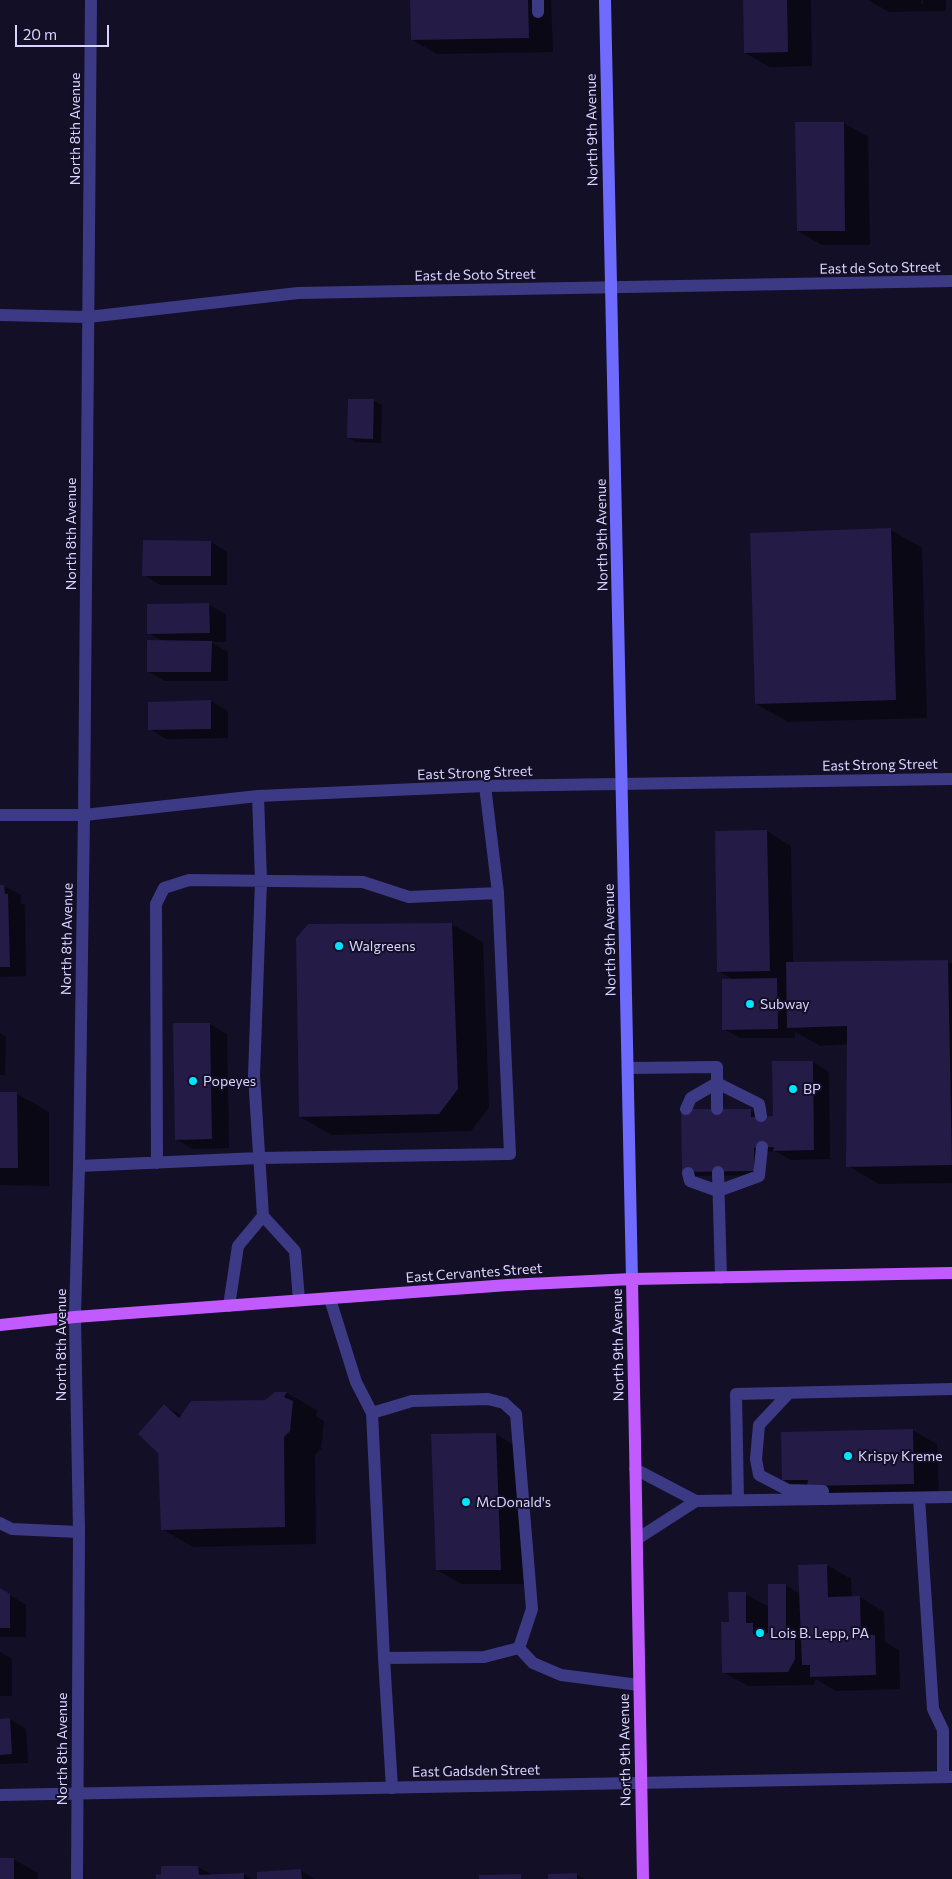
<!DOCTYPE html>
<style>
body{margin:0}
#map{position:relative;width:952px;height:1879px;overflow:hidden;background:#130f26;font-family:Commissioner,sans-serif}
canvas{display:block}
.scale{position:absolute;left:15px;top:25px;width:94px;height:22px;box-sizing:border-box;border:2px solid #d9d4ff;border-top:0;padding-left:6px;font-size:15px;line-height:18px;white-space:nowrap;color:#d9d4ff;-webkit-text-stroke:4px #130f26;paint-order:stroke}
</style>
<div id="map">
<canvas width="952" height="1879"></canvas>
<div class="scale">20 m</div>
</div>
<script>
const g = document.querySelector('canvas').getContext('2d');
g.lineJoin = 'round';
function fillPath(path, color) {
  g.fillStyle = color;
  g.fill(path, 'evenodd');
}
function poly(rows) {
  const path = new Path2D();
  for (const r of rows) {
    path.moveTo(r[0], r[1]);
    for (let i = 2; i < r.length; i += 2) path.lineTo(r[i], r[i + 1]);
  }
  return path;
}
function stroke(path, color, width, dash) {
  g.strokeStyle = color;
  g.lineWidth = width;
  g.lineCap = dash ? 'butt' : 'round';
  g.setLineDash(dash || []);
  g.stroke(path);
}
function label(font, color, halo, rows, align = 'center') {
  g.font = font + ' Commissioner,sans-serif';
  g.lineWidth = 4;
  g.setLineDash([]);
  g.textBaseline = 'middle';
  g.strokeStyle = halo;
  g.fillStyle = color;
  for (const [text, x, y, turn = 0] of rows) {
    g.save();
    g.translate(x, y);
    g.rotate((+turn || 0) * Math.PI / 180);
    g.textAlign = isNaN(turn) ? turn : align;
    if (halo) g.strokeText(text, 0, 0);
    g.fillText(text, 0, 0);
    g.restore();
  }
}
const shadow = poly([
 [411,0,551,0,553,52,437,54,412,40],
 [744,0,811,0,812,66,770,67,745,53],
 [868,0,921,0,921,4,924,4,923,0,946,0,946,11,889,12],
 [844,123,868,137,870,245,822,245,798,231],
 [374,401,382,405,381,443,356,442,348,438],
 [891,530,922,548,927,718,788,722,756,704],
 [211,542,227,552,227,585,160,585,144,575],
 [148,605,209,605,226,614,226,642,211,642,228,652,228,681,165,681,148,671,164,642,148,633],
 [211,701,228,711,228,738,166,739,150,729],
 [767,831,791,846,793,964,948,962,952,964,952,1183,879,1184,848,1166,848,1044,820,1046,794,1031,795,1038,740,1038,724,1029,734,980,718,971],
 [0,886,4,886,21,895,21,903,25,905,26,976,0,977],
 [451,924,483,942,489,1107,471,1131,332,1135,300,1117],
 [210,1024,227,1034,229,1148,193,1149,177,1140],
 [0,1033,6,1037,5,1075,0,1075],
 [813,1062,829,1072,830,1159,791,1160,775,1151,761,1152,762,1175,692,1176,683,1172,750,1110,759,1115,774,1118],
 [0,1093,17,1094,49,1112,49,1186,0,1185],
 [275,1393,287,1393,318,1411,315,1416,324,1421,321,1449,315,1455,316,1544,193,1547,162,1529,164,1405,182,1416,266,1401],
 [912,1430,937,1444,939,1497,808,1494,784,1480],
 [496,1434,520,1449,525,1584,462,1584,437,1570],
 [827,1565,851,1579,852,1598,860,1597,884,1612,885,1642,899,1650,900,1689,836,1691,816,1679,813,1685,748,1686,723,1672,730,1623,745,1594,769,1607,785,1585,801,1594],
 [0,1589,26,1605,26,1637,0,1637],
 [0,1652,12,1659,12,1696,0,1696],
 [9,1719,26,1729,28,1763,0,1764,0,1720],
 [0,1859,13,1859,38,1873,38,1879,0,1879],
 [198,1867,213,1875,243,1874,252,1879,158,1879,163,1876,162,1868],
 [301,1871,315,1879,258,1879],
 [577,1875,584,1879,549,1879]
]);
const building = poly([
 [410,0,528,0,529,38,411,40],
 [743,0,787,0,788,52,744,53],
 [795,122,844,122,845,231,797,231],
 [348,399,374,399,373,439,347,438],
 [891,528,896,700,755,704,750,533],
 [143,540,211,541,211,576,142,576],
 [209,603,210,633,147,634,147,604],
 [147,640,212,641,211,672,147,672],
 [211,700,211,729,148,730,148,702],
 [767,830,770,971,717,972,715,831],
 [0,885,4,885,5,894,8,894,10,967,0,967],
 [452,923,458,1089,439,1114,299,1117,296,938,308,924],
 [948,960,952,1165,846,1167,847,1026,787,1028,786,962],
 [777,978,778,1029,722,1030,722,979],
 [173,1023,210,1023,212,1139,175,1140],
 [772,1061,813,1061,814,1150,773,1151,774,1147,754,1148,754,1171,682,1172,681,1109,751,1109,751,1117,773,1116],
 [0,1092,17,1092,18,1168,0,1168],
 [275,1392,287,1392,284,1397,293,1401,290,1431,284,1437,285,1527,161,1530,158,1453,138,1434,164,1404,179,1418,191,1401,265,1400],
 [913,1429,914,1484,807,1486,808,1480,782,1480,781,1432],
 [496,1433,501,1570,436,1570,431,1434],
 [827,1564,828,1597,860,1596,861,1635,875,1635,876,1675,810,1677,810,1665,802,1665,798,1565],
 [768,1584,786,1584,786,1640,795,1640,795,1659,788,1672,722,1673,721,1622,729,1622,728,1592,746,1592,746,1623,753,1623,753,1634,768,1633],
 [0,1588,10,1594,10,1628,0,1628],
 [10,1718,12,1754,0,1755,0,1719],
 [0,1858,14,1858,14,1879,0,1879],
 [161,1866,198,1866,199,1875,244,1873,244,1879,156,1879,156,1874,161,1875],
 [301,1869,302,1879,257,1879,257,1872],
 [577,1873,577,1879,548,1879,548,1874],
 [521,1874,521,1879,479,1879,479,1875]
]);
const lane = poly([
 [538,0,538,12],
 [258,796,261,881,254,1076,263,1216,295,1251,299,1300],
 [628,1068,717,1067,717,1109],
 [686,1109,691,1098,717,1083,759,1104,761,1116],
 [157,1163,156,904,164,888,189,880,363,882,409,897,498,893],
 [79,1166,259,1158,510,1154,498,893,485,786],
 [718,1172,721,1278],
 [688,1173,690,1181,718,1191,759,1176,762,1147],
 [330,1299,356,1382,372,1413,384,1658,484,1657,519,1648,532,1609,516,1414,504,1403,488,1399,412,1401,372,1413],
 [229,1306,238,1246,263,1216],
 [789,1393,759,1425,756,1459,759,1475,788,1490,823,1491],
 [635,1469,696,1501,952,1497],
 [919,1498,933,1709,943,1730,943,1777],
 [738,1500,736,1394,952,1389],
 [0,1523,12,1529,79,1532],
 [637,1539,696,1501],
 [519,1648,533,1663,561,1675,639,1685],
 [384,1658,392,1788]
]);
const street = poly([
 [0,315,88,317,298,293,952,281],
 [0,815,84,815,258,796,485,786,952,779],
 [0,1795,952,1777],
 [77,1879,79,1532,75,1317,79,1166,84,815,91,0]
]);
const secondary = poly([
 [605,0,632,1279]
]);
const primary = poly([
 [632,1279,643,1879],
 [0,1325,75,1317,508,1285,632,1279,952,1273]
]);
const markers = [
 [339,946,5,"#00e5ff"],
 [750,1004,5,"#00e5ff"],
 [193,1081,5,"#00e5ff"],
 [793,1089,5,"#00e5ff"],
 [848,1456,5,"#00e5ff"],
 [466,1502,5,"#00e5ff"],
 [760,1633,5,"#00e5ff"]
];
const streetNames = [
 ["North 8th Avenue",75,129,-90],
 ["North 9th Avenue",592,130,-91],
 ["East de Soto Street",880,268,-1],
 ["East de Soto Street",475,275,-1],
 ["North 8th Avenue",71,534,-90],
 ["North 9th Avenue",602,535,-91],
 ["East Strong Street",880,765,-1],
 ["East Strong Street",475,773,-2],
 ["North 8th Avenue",67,939,-89],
 ["North 9th Avenue",610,940,-91],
 ["East Cervantes Street",474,1273,-4],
 ["North 8th Avenue",61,1345,-90],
 ["North 9th Avenue",618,1345,-91],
 ["North 8th Avenue",62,1749,-90],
 ["North 9th Avenue",625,1750,-91],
 ["East Gadsden Street",476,1771,-1]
];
const poiNames = [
 ["Walgreens",349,946],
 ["Subway",760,1004],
 ["Popeyes",203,1081],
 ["BP",803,1089],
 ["Krispy Kreme",858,1456],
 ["McDonald's",476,1502],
 ["Lois B. Lepp, PA",770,1633]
];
fillPath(shadow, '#0007');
fillPath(building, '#241b47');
stroke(lane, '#3d3a85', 12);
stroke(street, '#3d3a85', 12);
stroke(secondary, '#6f6bff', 12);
stroke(primary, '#c25bff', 12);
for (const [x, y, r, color] of markers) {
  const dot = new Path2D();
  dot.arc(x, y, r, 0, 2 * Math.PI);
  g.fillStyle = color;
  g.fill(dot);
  stroke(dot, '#130f26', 2);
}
label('14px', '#d9d4ff', '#130f26', streetNames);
label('14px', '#d9d4ff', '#130f26', poiNames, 'left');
</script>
